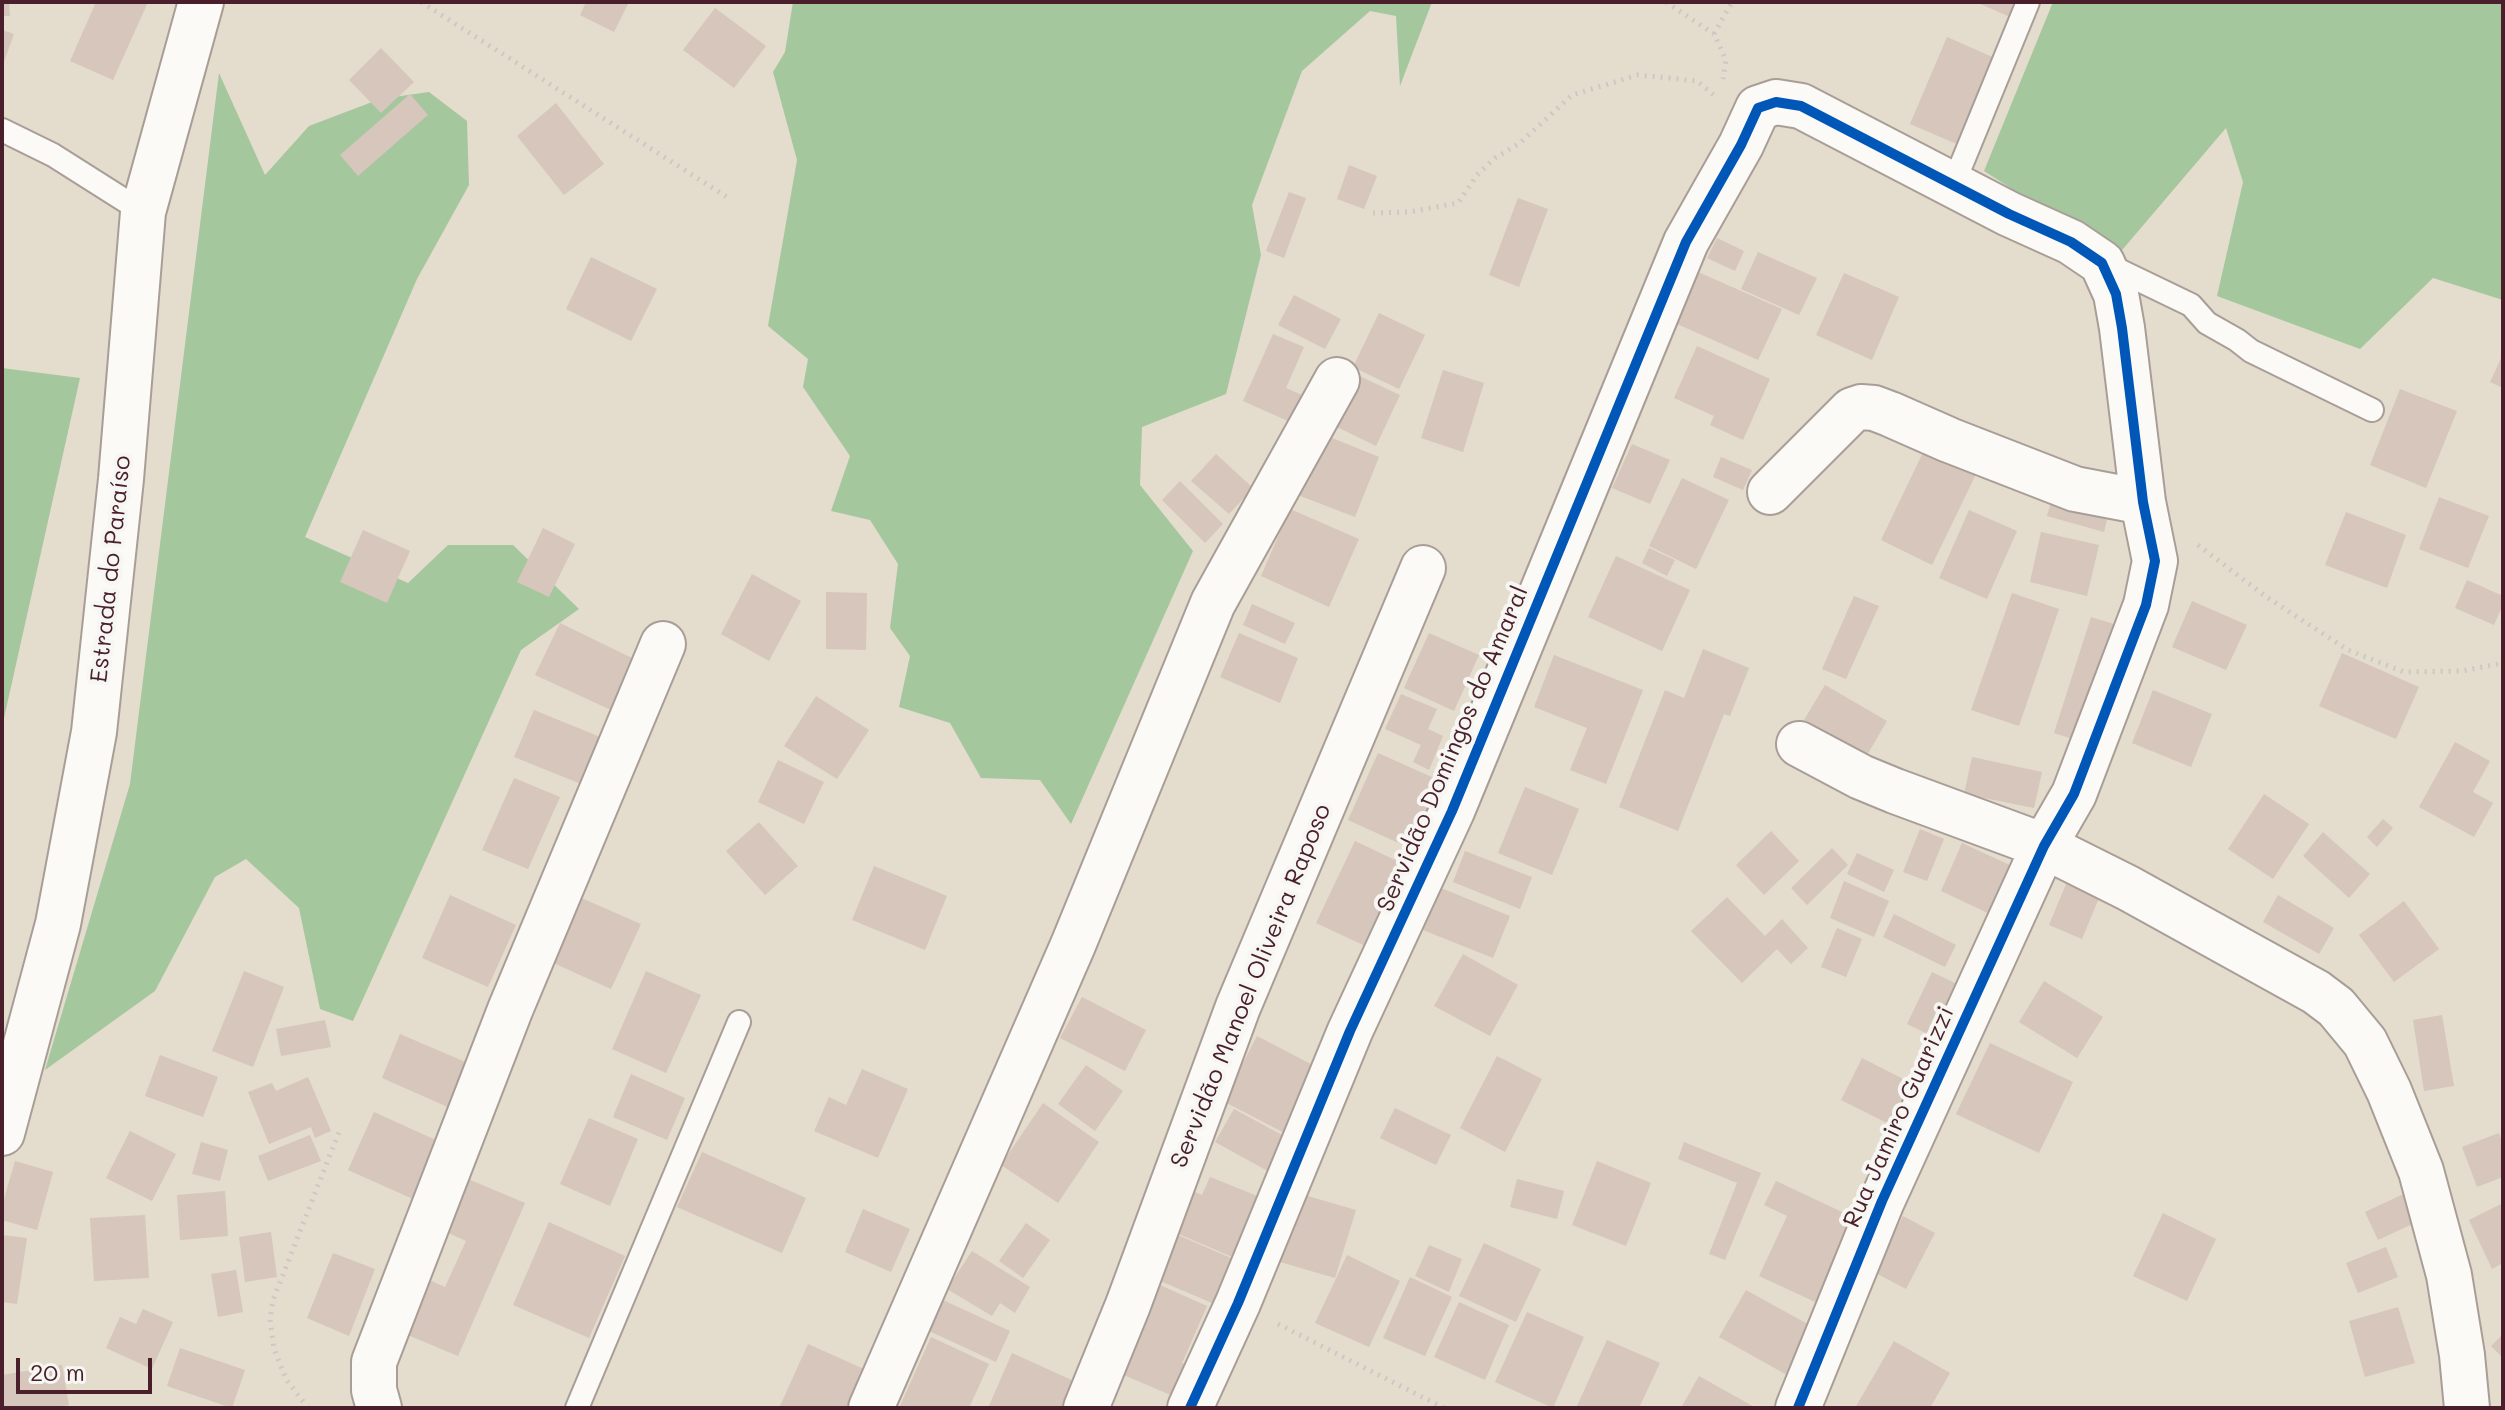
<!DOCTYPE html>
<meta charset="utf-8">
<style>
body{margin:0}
#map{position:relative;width:2505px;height:1410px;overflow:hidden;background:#e4dccc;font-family:Mali,sans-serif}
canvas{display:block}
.frame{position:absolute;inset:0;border:4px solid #4a1f2b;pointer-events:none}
.scale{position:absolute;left:16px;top:1358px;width:136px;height:36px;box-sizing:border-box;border:4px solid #4a1f2b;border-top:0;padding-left:10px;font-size:24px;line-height:28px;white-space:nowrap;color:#4a1f2b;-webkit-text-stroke:6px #f6f6f2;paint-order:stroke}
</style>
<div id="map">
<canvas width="2505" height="1410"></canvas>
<div class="frame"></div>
<div class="scale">20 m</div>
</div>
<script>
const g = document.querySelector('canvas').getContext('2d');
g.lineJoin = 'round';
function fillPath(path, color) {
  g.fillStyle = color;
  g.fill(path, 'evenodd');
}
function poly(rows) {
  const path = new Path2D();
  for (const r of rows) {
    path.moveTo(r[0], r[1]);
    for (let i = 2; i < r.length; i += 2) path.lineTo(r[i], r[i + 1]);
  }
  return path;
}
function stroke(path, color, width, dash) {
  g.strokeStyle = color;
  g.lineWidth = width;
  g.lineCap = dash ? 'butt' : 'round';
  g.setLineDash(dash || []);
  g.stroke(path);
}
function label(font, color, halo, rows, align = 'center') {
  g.font = font + ' Mali,sans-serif';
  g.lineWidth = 8;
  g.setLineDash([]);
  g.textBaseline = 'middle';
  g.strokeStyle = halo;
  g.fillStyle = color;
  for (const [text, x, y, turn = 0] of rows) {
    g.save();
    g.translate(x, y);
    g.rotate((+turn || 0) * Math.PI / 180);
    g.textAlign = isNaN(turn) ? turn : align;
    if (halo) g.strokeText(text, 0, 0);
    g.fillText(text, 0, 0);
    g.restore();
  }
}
const forest = poly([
 [793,2,1432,2,1400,86,1396,16,1370,11,1302,71,1252,205,1261,255,1226,394,1142,427,1140,485,1193,551,1071,824,1040,780,981,778,950,723,899,707,910,656,890,628,898,564,870,520,831,511,850,456,803,387,808,359,768,326,797,160,773,72,785,52],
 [2053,2,2503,2,2503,300,2433,278,2360,349,2217,296,2243,182,2226,128,2117,256,1984,171],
 [219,73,265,175,309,126,380,99,429,92,467,121,469,185,417,279,305,537,408,583,448,545,513,545,579,609,521,650,353,1021,320,1009,299,908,246,859,215,877,155,991,45,1070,130,784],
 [2,368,80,378,2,727]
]);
const building = poly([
 [2,2,9,2,10,16,2,16],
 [96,2,148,2,113,80,70,61],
 [586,2,629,2,614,32,580,15],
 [1976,2,2017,2,2010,17],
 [715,8,766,46,734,88,683,50],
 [2,30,14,34,2,67],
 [1947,37,1997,59,1959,145,1910,124],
 [381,48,414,82,381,113,349,80],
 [410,94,428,115,358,176,340,155],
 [556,103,604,164,564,195,517,136],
 [1349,165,1377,176,1364,209,1337,199],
 [1289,192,1306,198,1284,258,1266,251],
 [1518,198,1548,209,1519,287,1489,275],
 [1717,238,1744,251,1735,271,1707,258],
 [1758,252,1817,278,1799,315,1741,289],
 [591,257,657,289,631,341,566,309],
 [1698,272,1782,309,1758,360,1675,323],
 [1844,273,1899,297,1872,360,1816,335],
 [1294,295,1341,319,1325,349,1278,325],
 [1379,313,1425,335,1399,389,1353,367],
 [1273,334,1304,347,1286,388,1309,398,1297,425,1243,401],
 [1697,346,1770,379,1743,440,1710,425,1714,416,1674,398],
 [2503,354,2503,388,2490,382],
 [1443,370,1484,383,1463,452,1421,438],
 [1355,374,1400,395,1376,446,1331,424],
 [2400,389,2457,411,2426,488,2370,465],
 [1315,431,1379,457,1355,517,1290,492],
 [1632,444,1670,460,1650,504,1612,488],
 [1927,444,1979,468,1932,565,1881,540],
 [1216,454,1253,488,1229,514,1191,481],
 [1721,457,1752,470,1743,490,1713,477],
 [1682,478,1729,500,1696,569,1649,546],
 [1180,481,1223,524,1205,543,1162,500],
 [2054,491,2110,507,2104,532,2047,516],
 [2439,497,2489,516,2468,568,2419,549],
 [1290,509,1359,539,1329,607,1261,576],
 [1969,510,2017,531,1987,599,1939,578],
 [2346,512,2406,535,2387,588,2325,565],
 [543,528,575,544,549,597,517,582],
 [363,530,410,551,387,603,340,582],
 [2041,532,2099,545,2087,596,2030,582],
 [1649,548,1675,560,1667,576,1642,563],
 [1616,556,1690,590,1662,651,1588,617],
 [752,574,801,601,769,661,721,634],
 [2467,580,2503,596,2503,605,2494,625,2455,608],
 [826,592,867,593,866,650,826,649],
 [2012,593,2059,609,2019,726,1971,710],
 [1854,596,1879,606,1846,679,1822,669],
 [2192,601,2247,625,2226,670,2172,647],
 [1252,604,1295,623,1285,644,1243,625],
 [2091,617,2117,625,2079,741,2054,733],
 [560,623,636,660,611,710,535,675],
 [1239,633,1298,658,1280,703,1220,677],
 [1429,633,1479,655,1454,711,1404,688],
 [1703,649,1749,668,1730,716,1724,714,1678,831,1619,807,1665,690,1684,698],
 [2342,653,2419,687,2396,739,2319,706],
 [1554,655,1643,690,1606,784,1570,770,1587,728,1534,707],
 [1825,685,1887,721,1863,762,1801,725],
 [2153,690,2212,714,2191,767,2132,743],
 [1401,694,1437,709,1428,729,1443,736,1429,770,1413,762,1421,745,1385,729],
 [816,696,869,730,837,779,784,746],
 [534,710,605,739,586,786,514,757],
 [2455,742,2490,761,2473,792,2493,803,2474,837,2419,807],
 [1378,753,1445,783,1414,850,1348,820],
 [1972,757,2042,772,2034,808,1964,794],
 [778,760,824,782,804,824,758,802],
 [514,778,560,797,528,869,482,850],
 [1525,787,1579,809,1552,875,1498,853],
 [2264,794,2309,824,2273,879,2228,849],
 [2383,819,2393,828,2377,847,2367,837],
 [759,822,798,866,765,895,726,851],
 [1920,829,1944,839,1927,881,1903,872],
 [1771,831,1799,861,1764,895,1736,865],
 [2323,832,2370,874,2349,898,2303,856],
 [1355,841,1414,869,1376,951,1316,923],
 [1962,843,2014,867,1992,915,1941,891],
 [1832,848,1848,865,1807,905,1791,888],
 [1465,851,1532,877,1520,909,1453,882],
 [1857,853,1894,870,1884,892,1847,874],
 [874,866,947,896,925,950,852,920],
 [1844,881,1889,901,1874,937,1830,918],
 [2066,884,2099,898,2082,939,2049,925],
 [1441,888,1510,916,1493,958,1423,930],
 [450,895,516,925,488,987,422,958],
 [2278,895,2334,928,2319,954,2263,922],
 [579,897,641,924,611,989,551,962],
 [1727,897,1765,936,1782,919,1808,948,1791,964,1777,949,1742,983,1691,931],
 [2404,901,2439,949,2394,982,2359,935],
 [1894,914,1956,945,1945,967,1883,937],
 [1837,928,1862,939,1846,977,1821,967],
 [1463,954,1518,985,1490,1036,1434,1006],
 [244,971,284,987,253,1067,212,1051],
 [646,971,701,995,666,1073,612,1049],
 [1932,972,1961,986,1936,1038,1907,1024],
 [2044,981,2103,1017,2077,1058,2019,1022],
 [1082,997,1146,1030,1125,1071,1060,1038],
 [2442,1015,2454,1086,2424,1091,2413,1020],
 [325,1020,331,1047,281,1056,276,1029],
 [400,1034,470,1064,450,1108,382,1078],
 [1257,1036,1326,1072,1292,1137,1223,1101],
 [1990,1043,2073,1082,2039,1153,1956,1114],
 [160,1055,218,1077,203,1117,145,1096],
 [1497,1056,1542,1079,1505,1152,1460,1128],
 [1862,1058,1913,1084,1891,1125,1841,1100],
 [1086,1065,1123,1091,1095,1131,1058,1104],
 [862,1069,908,1089,878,1158,814,1131,829,1097,846,1105],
 [631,1074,685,1098,667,1140,613,1117],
 [308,1077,331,1131,315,1138,311,1127,269,1144,248,1092,272,1083,276,1091],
 [1043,1103,1099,1142,1058,1203,1001,1165],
 [1395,1108,1451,1135,1436,1165,1380,1138],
 [1234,1109,1293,1141,1275,1175,1215,1142],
 [374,1112,438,1141,413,1199,348,1170],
 [589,1118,638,1139,610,1206,560,1184],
 [130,1131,176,1154,152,1201,106,1178],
 [2499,1133,2503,1144,2503,1177,2477,1187,2462,1147],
 [310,1135,321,1161,268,1181,258,1156],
 [201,1142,228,1150,220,1181,192,1174],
 [1684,1142,1761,1173,1725,1260,1709,1254,1737,1183,1678,1159],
 [702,1152,806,1198,782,1253,677,1207],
 [15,1161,53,1172,37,1230,2,1220,2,1206],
 [1597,1161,1651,1183,1626,1246,1572,1225],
 [1210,1177,1260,1197,1244,1262,1167,1229,1185,1188,1202,1195],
 [468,1179,525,1203,458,1356,403,1333,427,1279,445,1287,466,1241,446,1232],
 [1517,1179,1564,1191,1557,1219,1510,1207],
 [1776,1181,1855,1218,1815,1302,1759,1276,1787,1216,1764,1205],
 [2412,1190,2425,1218,2378,1240,2365,1212],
 [225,1191,228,1236,180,1240,177,1195],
 [1301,1194,1356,1210,1335,1278,1280,1262],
 [2503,1203,2503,1263,2492,1269,2469,1220],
 [863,1209,910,1229,891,1272,845,1252],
 [2163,1213,2216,1239,2187,1301,2133,1276],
 [145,1215,149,1278,94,1281,90,1218],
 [1903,1216,1935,1233,1906,1289,1874,1272],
 [549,1222,625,1256,589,1338,513,1305],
 [1026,1223,1050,1240,1023,1278,999,1261],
 [271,1232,277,1277,245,1282,239,1237],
 [2,1235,27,1238,17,1304,2,1302],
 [1178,1235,1238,1261,1219,1306,1158,1280],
 [1484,1243,1541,1269,1516,1322,1459,1296],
 [1429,1245,1462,1259,1449,1292,1415,1276],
 [2386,1247,2398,1277,2358,1293,2346,1263],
 [972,1251,1030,1287,1015,1313,1000,1303,992,1316,947,1289],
 [333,1253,375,1269,349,1336,307,1318],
 [1347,1255,1400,1281,1369,1347,1315,1323],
 [236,1270,243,1312,218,1317,211,1274],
 [1410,1277,1452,1297,1425,1356,1383,1338],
 [1151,1281,1207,1306,1182,1363,1194,1368,1180,1399,1112,1370],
 [1746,1290,1813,1327,1787,1375,1719,1337],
 [943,1300,1010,1331,996,1362,929,1331],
 [1459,1302,1509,1325,1485,1380,1434,1357],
 [2398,1307,2415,1363,2365,1377,2349,1321],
 [143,1309,173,1322,152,1369,106,1348,120,1317,136,1324],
 [1527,1312,1584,1337,1553,1408,1495,1382],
 [2503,1334,2503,1358,2491,1346],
 [931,1337,989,1364,969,1408,899,1408],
 [1607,1340,1660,1363,1639,1408,1576,1408],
 [1894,1341,1950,1373,1930,1408,1855,1408],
 [808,1344,864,1369,846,1408,785,1408,780,1406],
 [180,1348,245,1370,232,1408,167,1386],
 [1012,1353,1076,1382,1064,1408,988,1408],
 [62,1365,69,1405,50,1408,4,1408,2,1375],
 [1699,1376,1756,1408,1681,1408]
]);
const path = poly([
 [421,2,730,199],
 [1666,2,1714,34,1726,60,1723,79],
 [1714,34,1732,2],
 [1373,213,1409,212,1458,203,1477,175,1495,158,1520,143,1572,95,1638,75,1697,81,1715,96],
 [2198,545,2265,596,2348,650,2404,672,2462,671,2503,663],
 [1278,1324,1444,1408],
 [308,1408,286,1379,274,1349,270,1319,273,1300,339,1132]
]);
const service = poly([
 [2,130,53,155,143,212],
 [1953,185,2028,2],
 [2108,265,2191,305,2207,323,2237,340,2251,351,2372,410],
 [577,1408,739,1022]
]);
const minor = poly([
 [1770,492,1852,410,1861,407,1874,408,1890,414,1949,440,2075,489,2143,502],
 [1799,744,1861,777,1895,791,2044,846,2128,888,2316,992,2336,1007,2365,1042,2389,1091,2421,1171,2449,1275,2462,1355,2467,1408],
 [2,1133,58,924,94,732,121,479,143,212,201,2],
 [379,1408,374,1390,374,1362,510,1010,663,644],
 [871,1408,1073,945,1213,603,1337,380],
 [1086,1408,1128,1305,1238,1007,1423,568],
 [1190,1408,1238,1303,1350,1031,1452,811,1686,242,1741,145,1758,108,1776,102,1801,106,2009,214,2071,242,2102,263,2116,294,2122,328,2143,502,2155,561,2146,605,2074,794,2044,846,1882,1201,1798,1408]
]);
const cycleway = poly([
 [1190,1408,1238,1303,1350,1031,1452,811,1686,242,1741,145,1758,108,1776,102,1801,106,2009,214,2071,242,2102,263,2116,294,2122,328,2143,502,2155,561,2146,605,2074,794,2044,846,1882,1201,1798,1408]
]);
const streetNames = [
 ["Estrada do Paraíso",111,569,-84],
 ["Servidão Domingos do Amaral",1453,749,-67],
 ["Servidão Manoel Oliveira Raposo",1251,986,-68],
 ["Rua Jamiro Guarizzi",1899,1117,-66]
];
fillPath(forest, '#a5c79e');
fillPath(building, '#d6c6bb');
stroke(service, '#a99e97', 26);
stroke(minor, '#a99e97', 48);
stroke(path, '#ccc8c5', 5, [2, 6]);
stroke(service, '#fbfaf7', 22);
stroke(minor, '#fbfaf7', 44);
stroke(cycleway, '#0057b8', 10);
label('24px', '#4a1f2b', '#f6f6f2', streetNames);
</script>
